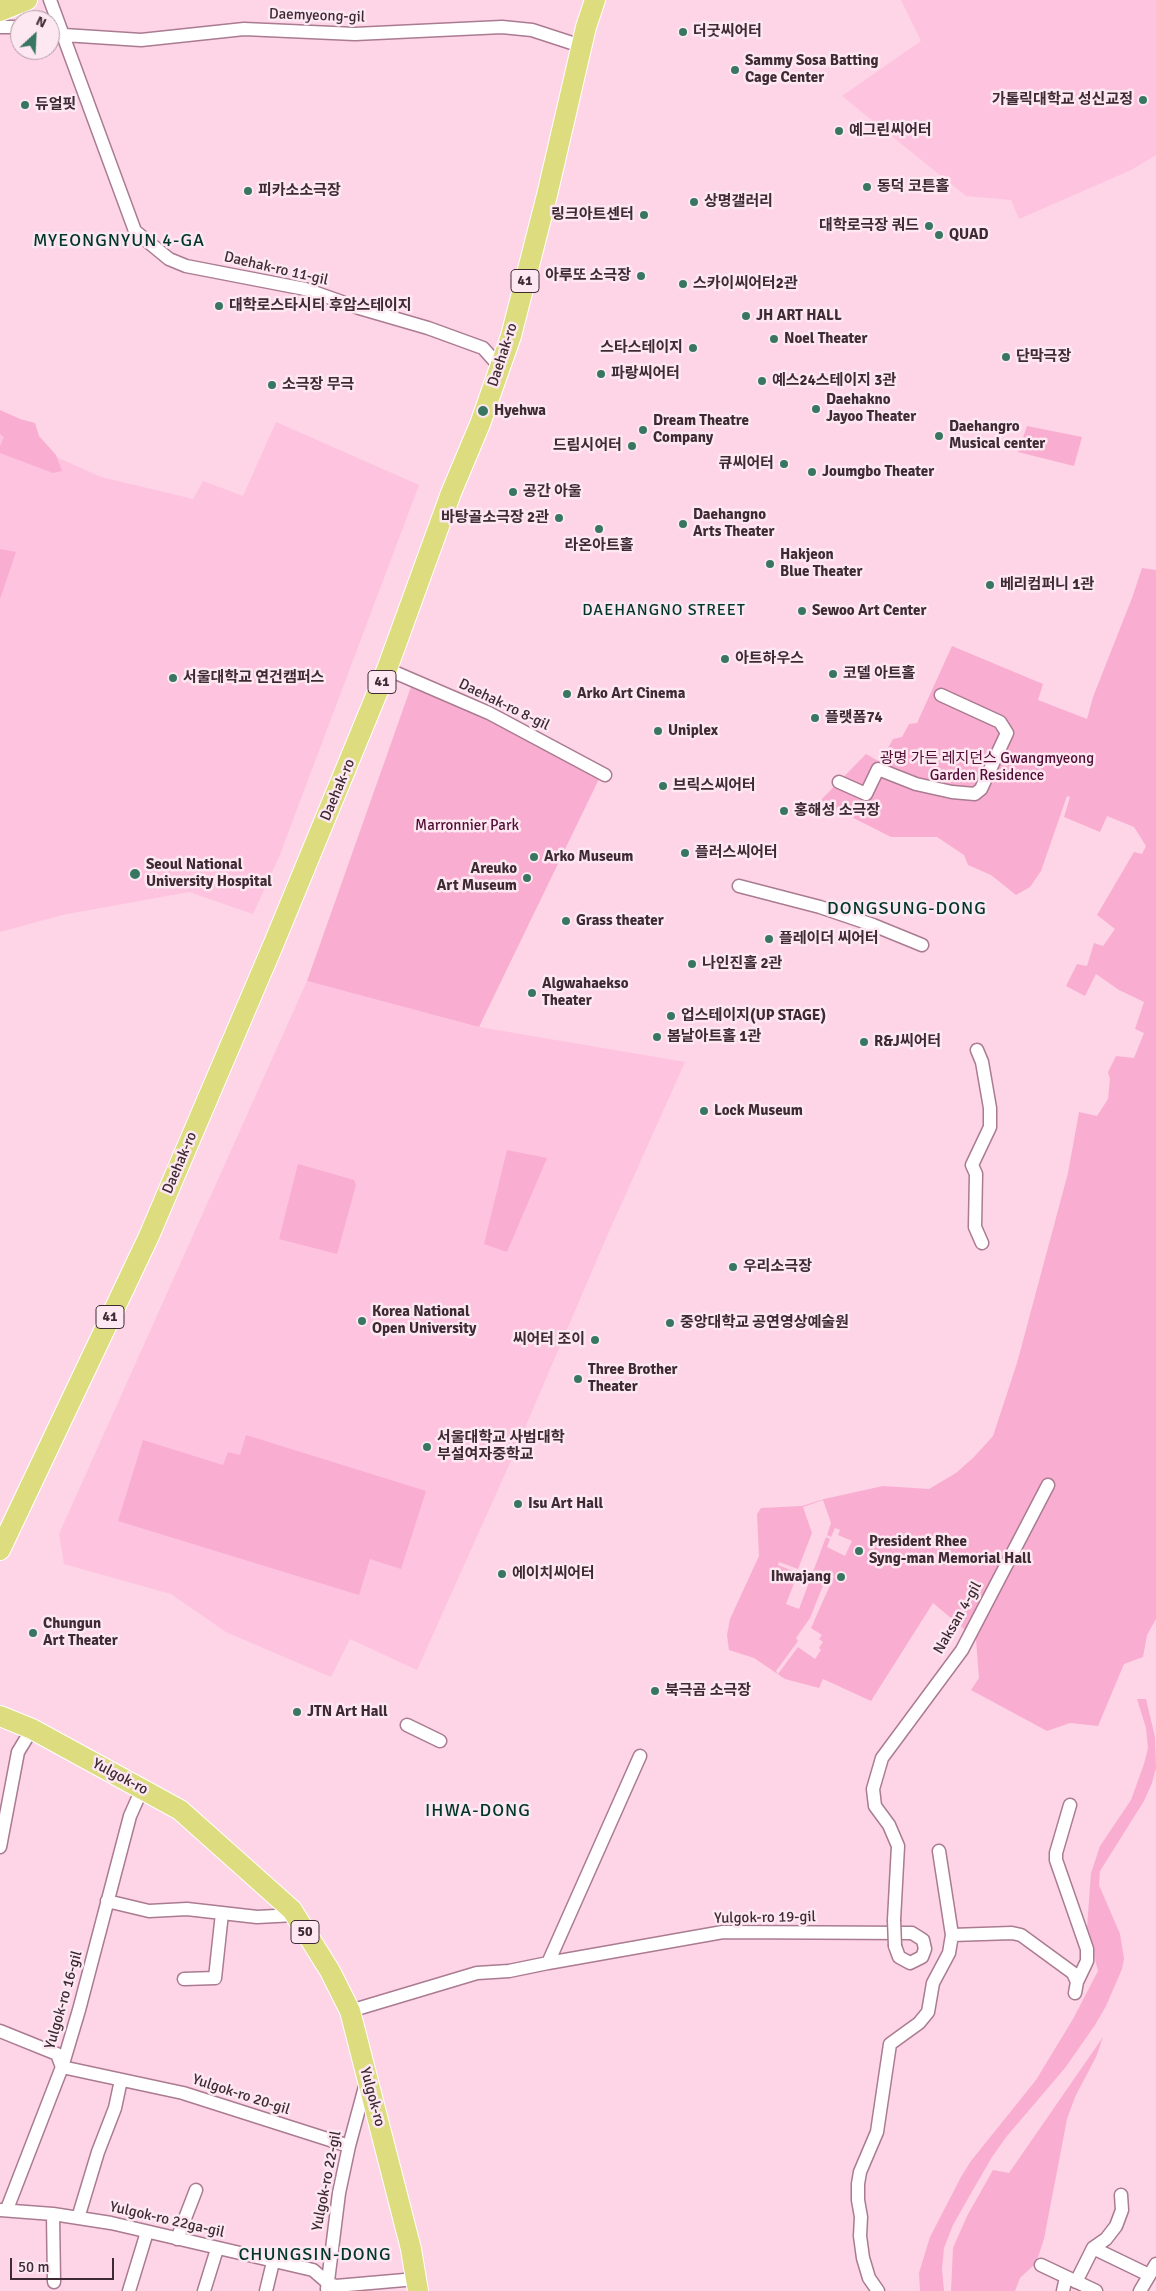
<!DOCTYPE html>
<meta charset="utf-8">
<style>
body{margin:0}
#map{position:relative;width:1156px;height:2291px;overflow:hidden;background:#fed4e7;font-family:Signika,sans-serif}
canvas{display:block}
.north{position:absolute;left:10px;top:10px;width:50px;height:50px;box-sizing:border-box;background:#fde8f1;border:1px solid #b09ca5;border-radius:50%;rotate:25deg;font-size:14px;font-weight:700;line-height:20px;text-align:center;color:#3d2a33}
.north::after{content:'';display:block;margin:auto;width:18px;height:22px;background:#397662;clip-path:polygon(50% 0,100% 100%,50% 72%,0 100%)}
.scale{position:absolute;left:10px;top:2258px;width:104px;height:22px;box-sizing:border-box;border:2px solid #3d2a33;border-top:0;padding-left:6px;font-size:15px;line-height:18px;white-space:nowrap;color:#3d2a33;-webkit-text-stroke:4px #fde8f1;paint-order:stroke}
</style>
<div id="map">
<canvas width="1156" height="2291"></canvas>
<div class="north">N</div>
<div class="scale">50 m</div>
</div>
<script>
const g = document.querySelector('canvas').getContext('2d');
g.lineJoin = 'round';
function fillPath(path, color) {
  g.fillStyle = color;
  g.fill(path, 'evenodd');
}
function poly(rows) {
  const path = new Path2D();
  for (const r of rows) {
    path.moveTo(r[0], r[1]);
    for (let i = 2; i < r.length; i += 2) path.lineTo(r[i], r[i + 1]);
  }
  return path;
}
function stroke(path, color, width, dash) {
  g.strokeStyle = color;
  g.lineWidth = width;
  g.lineCap = dash ? 'butt' : 'round';
  g.setLineDash(dash || []);
  g.stroke(path);
}
function label(font, color, halo, rows, align = 'center') {
  g.font = font + ' Signika,"Noto Sans KR",sans-serif';
  g.lineWidth = 5;
  g.setLineDash([]);
  g.textBaseline = 'middle';
  g.strokeStyle = halo;
  g.fillStyle = color;
  for (const [text, x, y, turn = 0] of rows) {
    g.save();
    g.translate(x, y);
    g.rotate((+turn || 0) * Math.PI / 180);
    g.textAlign = isNaN(turn) ? turn : align;
    if (halo) g.strokeText(text, 0, 0);
    g.fillText(text, 0, 0);
    g.restore();
  }
}
const built = poly([
 [901,0,1156,0,1156,155,1131,170,1019,219,1011,200,966,196,842,96,921,41],
 [276,422,419,485,279,857,253,914,189,892,62,915,0,932,0,432,101,477,193,499,203,481,243,496],
 [307,981,479,1027,685,1062,607,1236,509,1465,417,1670,350,1639,331,1677,226,1632,171,1594,64,1564,59,1534]
]);
const green = poly([
 [0,410,20,419,35,423,39,436,56,455,62,471,53,473,0,453,0,446,4,437,0,434],
 [1027,426,1082,437,1074,466,1018,452],
 [0,549,16,552,0,599],
 [1142,568,1156,570,1156,1619,1147,1635,1143,1657,1124,1664,1098,1726,1070,1723,1047,1731,971,1690,979,1678,976,1639,933,1603,871,1701,823,1679,819,1688,785,1679,754,1658,729,1650,727,1635,730,1619,759,1556,757,1514,761,1508,802,1506,824,1499,883,1486,929,1489,956,1473,974,1457,993,1436,1017,1363,1068,1173,1079,1112,1097,1116,1108,1099,1110,1079,1108,1072,1116,1056,1134,1058,1144,1033,1135,1029,1144,1002,1119,990,1096,974,1085,996,1066,986,1077,964,1087,966,1094,943,1103,946,1115,929,1097,915,1134,852,1142,854,1146,846,1134,827,1107,816,1100,832,1064,817,1070,797,1067,796,1041,871,1030,887,1016,895,991,875,968,865,964,855,937,837,891,837,820,801,866,754,880,762,893,739,902,737,909,724,917,723,952,646,1043,684,1038,700,1087,719,1093,697,1132,598],
 [823,1500,831,1523,827,1535,831,1537,835,1528,840,1530,838,1535,852,1541,845,1556,827,1547,830,1539,826,1537,799,1609,786,1604,798,1573,778,1565,779,1562,798,1569,812,1533,803,1507],
 [828,1573,834,1576,811,1628,822,1635,819,1639,823,1642,819,1648,821,1650,815,1659,798,1647,778,1674,776,1671,798,1641,796,1638,810,1618],
 [412,684,495,724,599,779,479,1027,307,981],
 [507,1150,547,1158,507,1252,484,1244],
 [298,1164,354,1180,356,1185,337,1254,279,1239],
 [246,1435,426,1491,401,1569,370,1559,359,1595,118,1521,143,1440,223,1465,228,1452,240,1455],
 [1137,1699,1146,1699,1155,1737,1156,1768,1152,1783,1144,1801,1100,1871,1099,1885,1120,1934,1124,1959,1122,1969,1106,2006,1095,2025,1065,2068,1007,2136,992,2157,970,2195,953,2225,944,2248,942,2269,944,2291,920,2291,919,2273,930,2237,961,2177,971,2161,1036,2080,1073,2019,1098,1971,1087,1928,1091,1873,1100,1846,1131,1800,1144,1764,1148,1748,1146,1728],
 [1103,2037,1096,2057,1075,2097,1067,2119,1044,2239,1036,2263,1020,2278,1015,2291,951,2291,953,2248,967,2216,993,2170,1009,2173]
]);
const street = poly([
 [50,0,135,231,169,259,186,266,305,289,359,308,428,328,483,348,500,367],
 [0,27,20,27],
 [50,31,64,35,141,40,244,29,355,34,502,27,532,30,581,46],
 [387,669,489,713,605,775],
 [839,782,866,794,878,769,916,784,952,792,975,794,981,789,1007,733,1000,722,941,695],
 [739,886,820,907,873,925,922,945],
 [977,1050,982,1062,990,1108,990,1127,972,1165,976,1174,975,1227,982,1243],
 [407,1725,440,1741],
 [1070,1805,1056,1853,1056,1860,1087,1949,1087,1961,1077,1982],
 [0,1847,18,1752,32,1729],
 [107,1901,149,1911,187,1909,257,1917,295,1915],
 [894,1920,898,1846,889,1825,875,1806,873,1789,882,1758,962,1650,1048,1485],
 [952,1935,1012,1933,1021,1935,1073,1973,1077,1982,1075,1993],
 [548,1963,640,1756],
 [184,1979,215,1978,222,1913],
 [350,2011,477,1973,509,1971,548,1963,723,1932,912,1933,923,1940,925,1949,922,1957,910,1963,899,1957,895,1946],
 [0,2031,57,2054,62,2067,183,2093,349,2146],
 [7,2209,62,2067,79,2010,130,1816,142,1789],
 [0,2210,53,2214,111,2223,313,2270,328,2283,336,2286,416,2279],
 [53,2214,54,2282],
 [78,2218,98,2152,115,2108,121,2080],
 [177,2239,196,2190],
 [1093,2248,1149,2275],
 [1041,2265,1096,2291],
 [1076,2282,1093,2248,1106,2239,1116,2226,1122,2210,1121,2195],
 [327,2289,339,2193,349,2146,366,2083],
 [129,2291,147,2232],
 [204,2291,217,2249],
 [266,2291,273,2262],
 [878,2291,869,2278,863,2258,860,2236,861,2217,858,2200,858,2184,860,2172,877,2132,890,2044,919,2023,928,2012,933,1983,949,1953,952,1935,939,1851],
 [1063,2291,1066,2277],
 [1140,2291,1156,2264]
]);
const primary = poly([
 [0,11,27,0],
 [0,1550,149,1236,274,943,387,669,451,493,480,424,511,336,547,195,586,27,595,0],
 [0,1716,32,1729,180,1810,292,1910,330,1971,350,2011,411,2249,418,2291]
]);
const streetBridge = poly([
 [894,1920,895,1946]
]);
const markers = [
 [683,32,5,"#397662"],
 [735,70,5,"#397662"],
 [1143,100,5,"#397662"],
 [25,105,5,"#397662"],
 [839,131,5,"#397662"],
 [867,187,5,"#397662"],
 [248,191,5,"#397662"],
 [694,202,5,"#397662"],
 [644,215,5,"#397662"],
 [929,226,5,"#397662"],
 [939,235,5,"#397662"],
 [641,276,5,"#397662"],
 [683,284,5,"#397662"],
 [219,306,5,"#397662"],
 [746,316,5,"#397662"],
 [774,339,5,"#397662"],
 [693,348,5,"#397662"],
 [1006,357,5,"#397662"],
 [601,374,5,"#397662"],
 [762,381,5,"#397662"],
 [272,385,5,"#397662"],
 [816,409,5,"#397662"],
 [483,411,6,"#397662"],
 [643,430,5,"#397662"],
 [939,436,5,"#397662"],
 [632,446,5,"#397662"],
 [784,464,5,"#397662"],
 [812,472,5,"#397662"],
 [513,492,5,"#397662"],
 [559,518,5,"#397662"],
 [683,524,5,"#397662"],
 [599,529,5,"#397662"],
 [770,564,5,"#397662"],
 [990,585,5,"#397662"],
 [802,611,5,"#397662"],
 [725,659,5,"#397662"],
 [833,674,5,"#397662"],
 [173,678,5,"#397662"],
 [567,694,5,"#397662"],
 [815,718,5,"#397662"],
 [658,731,5,"#397662"],
 [663,786,5,"#397662"],
 [784,811,5,"#397662"],
 [685,853,5,"#397662"],
 [534,857,5,"#397662"],
 [135,874,6,"#397662"],
 [527,878,5,"#397662"],
 [566,921,5,"#397662"],
 [769,939,5,"#397662"],
 [692,964,5,"#397662"],
 [532,993,5,"#397662"],
 [671,1016,5,"#397662"],
 [657,1037,5,"#397662"],
 [864,1042,5,"#397662"],
 [704,1111,5,"#397662"],
 [733,1267,5,"#397662"],
 [362,1321,5,"#397662"],
 [670,1323,5,"#397662"],
 [595,1340,5,"#397662"],
 [578,1379,5,"#397662"],
 [427,1447,5,"#397662"],
 [518,1504,5,"#397662"],
 [859,1551,5,"#397662"],
 [502,1574,5,"#397662"],
 [841,1577,5,"#397662"],
 [33,1633,5,"#397662"],
 [655,1691,5,"#397662"],
 [297,1712,5,"#397662"]
];
const shields = [
 [525,281,28],
 [382,682,28],
 [110,1317,28],
 [305,1932,28]
];
const shieldNames = [
 ["41",525,281],
 ["41",382,682],
 ["41",110,1317],
 ["50",305,1932]
];
const streetNames = [
 ["Daemyeong-gil",317,16,2],
 ["Daehak-ro 11-gil",276,269,13],
 ["Daehak-ro",503,355,-72],
 ["Daehak-ro 8-gil",504,705,26],
 ["Daehak-ro",338,790,-67],
 ["Daehak-ro",180,1163,-67],
 ["Naksan 4-gil",958,1618,-60],
 ["Yulgok-ro",120,1777,28],
 ["Yulgok-ro 19-gil",765,1918,-1],
 ["Yulgok-ro 16-gil",64,2000,-74],
 ["Yulgok-ro 20-gil",241,2095,18],
 ["Yulgok-ro",372,2097,75],
 ["Yulgok-ro 22-gil",327,2181,-79],
 ["Yulgok-ro 22ga-gil",167,2220,13]
];
const poiNames = [
 ["더굿씨어터",693,32],
 ["Sammy Sosa Batting",745,61],
 ["Cage Center",745,78],
 ["가톨릭대학교 성신교정",1133,100,"right"],
 ["듀얼핏",35,105],
 ["예그린씨어터",849,131],
 ["동덕 코튼홀",877,187],
 ["피카소소극장",258,191],
 ["상명갤러리",704,202],
 ["링크아트센터",634,215,"right"],
 ["대학로극장 쿼드",919,226,"right"],
 ["QUAD",949,235],
 ["아루또 소극장",631,276,"right"],
 ["스카이씨어터2관",693,284],
 ["대학로스타시티 후암스테이지",229,306],
 ["JH ART HALL",756,316],
 ["Noel Theater",784,339],
 ["스타스테이지",683,348,"right"],
 ["단막극장",1016,357],
 ["파랑씨어터",611,374],
 ["예스24스테이지 3관",772,381],
 ["소극장 무극",282,385],
 ["Daehakno",826,400],
 ["Jayoo Theater",826,417],
 ["Hyehwa",494,411],
 ["Dream Theatre",653,421],
 ["Company",653,438],
 ["Daehangro",949,427],
 ["Musical center",949,444],
 ["드림시어터",622,446,"right"],
 ["큐씨어터",774,464,"right"],
 ["Joumgbo Theater",822,472],
 ["공간 아울",523,492],
 ["Daehangno",693,515],
 ["Arts Theater",693,532],
 ["바탕골소극장 2관",549,518,"right"],
 ["라온아트홀",599,546,"center"],
 ["Hakjeon",780,555],
 ["Blue Theater",780,572],
 ["베리컴퍼니 1관",1000,585],
 ["Sewoo Art Center",812,611],
 ["아트하우스",735,659],
 ["코델 아트홀",843,674],
 ["서울대학교 연건캠퍼스",183,678],
 ["Arko Art Cinema",577,694],
 ["플랫폼74",825,718],
 ["Uniplex",668,731],
 ["브릭스씨어터",673,786],
 ["홍해성 소극장",794,811],
 ["플러스씨어터",695,853],
 ["Arko Museum",544,857],
 ["Seoul National",146,865],
 ["University Hospital",146,882],
 ["Areuko",517,869,"right"],
 ["Art Museum",517,886,"right"],
 ["Grass theater",576,921],
 ["플레이더 씨어터",779,939],
 ["나인진홀 2관",702,964],
 ["Algwahaekso",542,984],
 ["Theater",542,1001],
 ["업스테이지(UP STAGE)",681,1016],
 ["봄날아트홀 1관",667,1037],
 ["R&J씨어터",874,1042],
 ["Lock Museum",714,1111],
 ["우리소극장",743,1267],
 ["Korea National",372,1312],
 ["Open University",372,1329],
 ["중앙대학교 공연영상예술원",680,1323],
 ["씨어터 조이",585,1340,"right"],
 ["Three Brother",588,1370],
 ["Theater",588,1387],
 ["서울대학교 사범대학",437,1438],
 ["부설여자중학교",437,1455],
 ["Isu Art Hall",528,1504],
 ["President Rhee",869,1542],
 ["Syng-man Memorial Hall",869,1559],
 ["에이치씨어터",512,1574],
 ["Ihwajang",831,1577,"right"],
 ["Chungun",43,1624],
 ["Art Theater",43,1641],
 ["북극곰 소극장",665,1691],
 ["JTN Art Hall",307,1712]
];
const parkNames = [
 ["광명 가든 레지던스 Gwangmyeong",987,759],
 ["Garden Residence",987,776],
 ["Marronnier Park",467,826]
];
const neighbourhoodNames = [
 ["DAEHANGNO STREET",664,611]
];
const quarterNames = [
 ["MYEONGNYUN 4-GA",119,241],
 ["DONGSUNG-DONG",907,909],
 ["IHWA-DONG",478,1811],
 ["CHUNGSIN-DONG",315,2255]
];
fillPath(built, '#fec3de');
fillPath(green, '#f9aed1');
stroke(street, '#aa7b91', 15);
stroke(primary, '#fff', 22);
stroke(street, '#fff', 12);
stroke(primary, '#dddd80', 20);
stroke(streetBridge, '#aa7b91', 15, []);
stroke(streetBridge, '#fff', 12);
for (const [x, y, r, color] of markers) {
  const dot = new Path2D();
  dot.arc(x, y, r, 0, 2 * Math.PI);
  g.fillStyle = color;
  g.fill(dot);
  stroke(dot, '#fde8f1', 2);
}
for (const [x, y, w] of shields) {
  const box = new Path2D();
  box.roundRect(x - w / 2, y - 11.5, w, 23, 4);
  g.fillStyle = '#fde8f1';
  g.fill(box);
  stroke(box, '#3d2a33', 1);
}
label('bold 14px', '#3d2a33', null, shieldNames);
label('15px', '#3d2a33', '#fde8f1', streetNames);
label('bold 15px', '#3d2a33', '#fde8f1', poiNames, 'left');
label('15px', '#510d35', '#fde8f1', parkNames);
g.letterSpacing = '1px';
label('16px', '#003728', '#fde8f1', neighbourhoodNames);
g.letterSpacing = '0px';
g.letterSpacing = '1px';
label('18px', '#003728', '#fde8f1', quarterNames);
g.letterSpacing = '0px';
</script>
